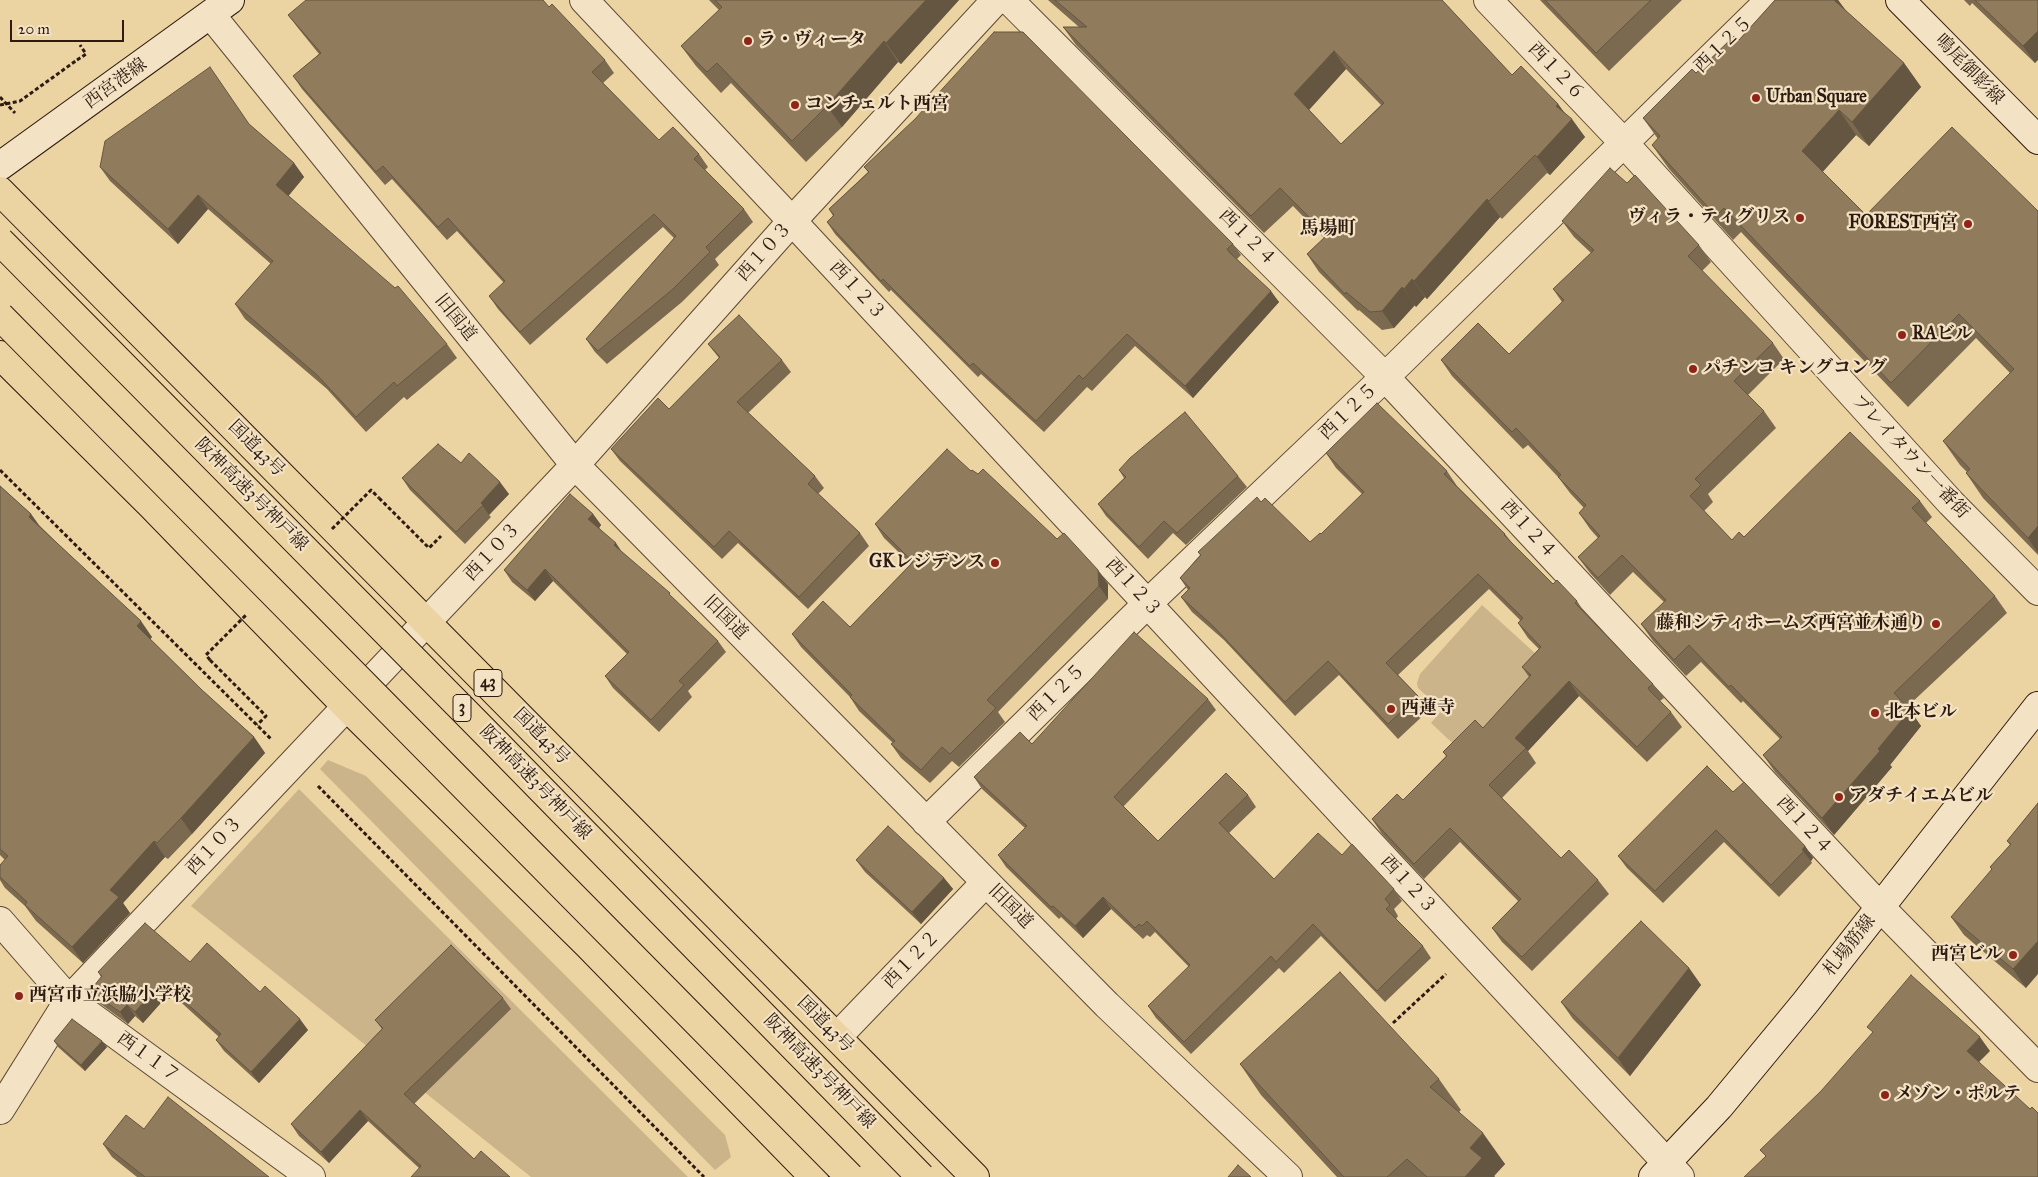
<!DOCTYPE html>
<meta charset="utf-8">
<style>
body{margin:0}
#map{position:relative;width:2038px;height:1177px;overflow:hidden;background:#ecd3a2;font-family:"IM FELL Great Primer",serif}
canvas{display:block}
.scale{position:absolute;left:10px;top:20px;width:114px;height:22px;box-sizing:border-box;border:2px solid #2d1b12;border-top:0;padding-left:6px;font-size:15px;line-height:18px;white-space:nowrap;color:#2d1b12;-webkit-text-stroke:4px #f3e2c3;paint-order:stroke}
</style>
<div id="map">
<canvas width="2038" height="1177"></canvas>
<div class="scale">20 m</div>
</div>
<script>
const g = document.querySelector('canvas').getContext('2d');
g.lineJoin = 'round';
function fillPath(path, color) {
  g.fillStyle = color;
  g.fill(path, 'evenodd');
}
function poly(rows) {
  const path = new Path2D();
  for (const r of rows) {
    path.moveTo(r[0], r[1]);
    for (let i = 2; i < r.length; i += 2) path.lineTo(r[i], r[i + 1]);
  }
  return path;
}
function stroke(path, color, width, dash) {
  g.strokeStyle = color;
  g.lineWidth = width;
  g.lineCap = dash ? 'butt' : 'round';
  g.setLineDash(dash || []);
  g.stroke(path);
}
function label(font, color, halo, rows, align = 'center') {
  g.font = font + ' "IM FELL Great Primer","Noto Serif JP",serif';
  g.lineWidth = 4.5;
  g.setLineDash([]);
  g.textBaseline = 'middle';
  g.strokeStyle = halo;
  g.fillStyle = color;
  for (const [text, x, y, turn = 0] of rows) {
    g.save();
    g.translate(x, y);
    g.rotate((+turn || 0) * Math.PI / 180);
    g.textAlign = isNaN(turn) ? turn : align;
    if (halo) g.strokeText(text, 0, 0);
    g.fillText(text, 0, 0);
    g.restore();
  }
}
const green = poly([
 [1482,605,1547,664,1464,754,1431,723,1442,710,1418,688,1417,683,1420,674],
 [328,760,366,776,725,1135,731,1157,715,1170,320,769],
 [299,789,688,1177,531,1177,191,906]
]);
const path = poly([
 [77,60,86,54,80,45],
 [0,97,15,113],
 [0,470,271,739],
 [379,498,429,548,441,536],
 [210,660,266,716,257,725],
 [318,786,704,1177],
 [1393,1023,1446,974]
]);
const street = poly([
 [584,0,792,221,1680,1177],
 [1009,0,1385,377,1880,907,2038,1068],
 [1488,0,1624,143,1951,503,2038,591],
 [211,15,575,465,1107,1005,1288,1177],
 [926,822,1147,604,1385,377,1770,0],
 [0,921,69,1000,311,1177],
 [837,1037,986,882],
 [0,1110,69,1000,575,465,792,221,996,0]
]);
const secondary = poly([
 [1900,0,2038,140],
 [0,166,230,0],
 [1653,1177,1719,1107,1805,1003,2038,706]
]);
const highway = poly([
 [0,191,975,1177],
 [0,355,152,506,347,707,588,945,814,1177]
]);
const pathBridge = poly([
 [0,105,20,101,77,60],
 [332,529,371,490,379,498],
 [210,660,206,655,246,615]
]);
const highwayBridge = poly([
 [0,241,496,743,921,1177],
 [0,316,850,1177]
]);
const wall = poly([
 [709,0,959,0,901,64,898,62,842,127,806,162,731,83,721,93,696,66,681,46,719,10],
 [1048,0,1442,0,1512,75,1558,104,1564,112,1585,137,1550,175,1547,173,1502,219,1500,217,1427,299,1425,297,1416,307,1415,305,1394,328,1382,330,1359,310,1358,311,1319,272,1307,254,1324,238,1293,206,1264,233,1076,45,1063,27,1079,27],
 [1346,69,1381,105,1341,144,1309,110],
 [1540,0,1682,0,1609,71],
 [1775,0,1838,0,1846,11,1904,63,1921,87,1869,146,1856,135,1822,172,1866,215,2038,211,2038,555,1983,498,1966,473,1967,472,1960,465,1943,441,2010,373,1976,338,1908,407,1741,232,1733,240,1669,169,1652,145,1658,139,1643,118,1696,73,1739,40],
 [1964,0,2038,0,2035,63,1972,3,1970,6],
 [549,7,605,60,614,73,603,83,659,140,699,154,708,167,705,170,744,209,753,222,715,259,719,265,682,302,607,364,595,352,586,339,674,238,663,227,530,345,498,309,489,296,504,283,457,231,447,240,392,179,385,185,302,89,293,76,319,54,298,28,288,15],
 [249,124,294,163,304,177,288,196,447,344,457,358,407,400,404,397,366,432,327,389,245,319,235,304,271,264,208,209,178,244,110,181,100,167],
 [864,167,1233,244,1241,255,1237,259,1279,302,1193,398,1135,346,1092,391,1087,387,1044,432,981,374,978,377,891,290,889,292,835,234,827,222,833,216,829,209,868,172],
 [1627,183,1699,245,1711,262,1702,271,1773,343,1784,359,1748,395,1764,411,1776,428,1708,494,1713,502,1704,511,1732,540,1920,501,1932,517,1926,523,1995,596,2007,613,1907,707,1921,726,1890,765,1892,767,1834,835,1775,772,1763,755,1780,739,1743,701,1741,703,1701,662,1686,676,1653,641,1641,624,1664,602,1633,572,1610,595,1590,573,1578,557,1598,538,1590,529,1579,513,1584,508,1570,493,1558,477,1528,445,1523,449,1452,376,1441,360,1509,354,1562,302,1553,289,1591,253,1574,237,1562,221],
 [708,344,782,360,791,372,748,413,815,476,824,488,818,494,860,533,869,546,808,609,738,543,722,559,620,461,611,449,669,409,719,358],
 [1326,453,1447,471,1457,486,1505,534,1513,544,1553,584,1577,601,1586,615,1653,684,1664,698,1660,701,1671,712,1682,727,1647,762,1579,696,1528,751,1536,763,1502,798,1561,858,1598,880,1609,894,1532,971,1502,942,1492,928,1518,901,1460,842,1424,879,1382,834,1372,819,1403,800,1446,756,1443,752,1483,728,1529,677,1522,667,1539,649,1528,638,1518,623,1520,620,1489,589,1398,675,1418,696,1428,711,1398,739,1339,675,1295,716,1224,640,1192,612,1181,597,1188,590,1180,578,1200,555,1198,552,1261,502,1310,542,1321,534,1362,494,1336,468],
 [461,463,509,494,489,515,491,517,465,544,410,490,402,478],
 [1119,470,1238,476,1247,487,1186,545,1173,533,1148,559,1106,516,1098,504,1124,478],
 [971,471,1057,539,1108,584,1108,599,998,712,1005,722,959,767,952,761,930,783,901,758,891,744,893,743,859,711,850,697,801,647,792,634,850,627,911,564,884,538,875,524],
 [0,486,31,514,39,525,152,637,150,639,202,690,254,737,265,753,192,834,168,859,165,857,123,903,130,913,83,963,36,921,25,906,5,888,0,880,0,865,5,860,0,855],
 [593,514,601,525,599,528,622,552,718,641,726,652,688,691,692,697,659,732,613,688,605,676,627,654,553,581,535,601,512,582,504,570],
 [1208,699,1216,710,1123,807,1158,841,1248,795,1256,807,1229,833,1274,879,1342,855,1394,889,1402,901,1394,909,1398,916,1396,919,1423,946,1431,958,1385,1002,1321,936,1284,973,1279,968,1191,1054,1156,1018,1148,1006,1189,967,1155,932,1150,937,1147,935,1143,939,1111,909,1083,938,1061,917,1059,919,1006,867,998,855,1025,828,982,789,974,777,1032,744],
 [1733,792,1805,846,1813,858,1811,861,1812,863,1779,897,1724,842,1663,903,1627,868,1618,856],
 [2038,803,2026,988,1964,935,1951,917,1992,870,1990,867,2010,845,2007,841],
 [856,860,944,878,953,889,921,924,865,872],
 [190,962,260,992,308,1030,259,1083,224,1051,216,1040,219,1037,173,995,169,999,167,996,143,1023,135,1016,128,1024,98,1002,90,991,101,977,98,972],
 [1689,968,1701,985,1630,1076,1573,1019,1561,1002],
 [503,998,511,1009,414,1104,474,1159,510,1177,419,1168,368,1121,329,1163,299,1136,291,1124,382,1029,375,1020],
 [54,1041,107,1047,85,1071,58,1047],
 [1240,1064,1439,1079,1461,1110,1459,1112,1505,1164,1494,1176,1495,1177,1337,1177,1261,1095],
 [144,1129,269,1177,137,1177,112,1157,103,1144]
]);
const shadedWall = poly([
 [926,0,959,0,901,64,886,43],
 [1831,0,1838,0,1847,12],
 [2038,31,2038,60,2035,63,2023,46],
 [884,41,898,62,842,127,827,106],
 [1334,51,1346,69,1307,112,1294,94],
 [1904,63,1921,87,1869,146,1852,122],
 [1558,104,1570,121,1572,119,1585,137,1550,175,1537,157,1556,106],
 [1839,110,1856,135,1819,176,1802,151],
 [294,163,304,177,286,199,276,185],
 [198,195,208,209,178,244,168,229],
 [1487,199,1500,217,1427,299,1414,281],
 [1412,279,1425,297,1416,307,1404,289],
 [1402,287,1415,305,1394,328,1382,311],
 [1271,291,1279,302,1193,398,1185,386],
 [500,482,509,494,489,515,481,503],
 [31,514,42,530,29,517],
 [593,514,601,525,597,531,588,519],
 [2038,526,2038,553,2028,538],
 [616,543,624,555,614,545],
 [545,569,553,581,535,601,527,590],
 [1098,570,1108,584,1108,599,1099,586],
 [141,621,152,637,148,642,137,626],
 [1569,681,1579,696,1528,751,1515,738],
 [1910,710,1921,726,1890,765,1892,767,1834,835,1822,818],
 [254,737,265,753,192,834,181,818],
 [154,841,165,857,123,903,130,913,83,963,72,947,110,890],
 [1805,846,1813,858,1811,861,1802,850],
 [944,878,953,889,921,924,912,912],
 [1103,897,1111,909,1083,938,1075,926],
 [2038,941,2038,974,2026,988,2013,969],
 [1689,968,1701,985,1630,1076,1618,1058],
 [165,984,173,995,169,999,161,987],
 [159,985,167,996,143,1023,135,1012],
 [127,1005,135,1016,128,1024,120,1012],
 [300,1019,308,1030,259,1083,251,1072],
 [1980,1037,1990,1051,1976,1065,1967,1051],
 [102,1041,107,1047,85,1071,81,1065],
 [360,1110,368,1121,329,1163,321,1152],
 [1483,1133,1505,1164,1494,1176,1495,1177,1465,1177,1470,1148]
]);
const building = poly([
 [306,0,543,0,549,7,552,4,605,60,592,72,659,140,673,127,699,154,694,159,744,209,706,247,710,252,673,289,598,351,586,339,676,236,654,214,520,332,489,296,505,281,448,218,438,227,383,166,376,172,293,76,321,53,288,15,306,0],
 [715,0,926,0,886,43,884,41,827,106,792,141,717,63,707,72,681,46,722,7,715,0],
 [1055,0,1442,0,1512,75,1521,66,1558,104,1556,106,1572,119,1537,157,1535,155,1489,201,1487,199,1414,281,1412,279,1404,289,1402,287,1382,311,1370,312,1346,292,1345,294,1307,254,1327,235,1280,188,1251,216,1063,27,1087,27,1055,0],
 [1334,51,1384,103,1341,144,1294,94,1334,51],
 [1545,0,1651,0,1596,53,1545,0],
 [1775,0,1834,0,1904,63,1852,122,1839,110,1802,151,1866,215,1952,127,2038,211,2038,526,2028,538,1966,473,1970,469,1943,441,2014,369,1959,314,1891,383,1724,208,1716,216,1652,145,1660,136,1643,118,1692,69,1696,73,1734,36,1739,40,1775,0],
 [1975,0,2038,0,2038,31,2023,46,1975,0],
 [994,32,1023,32,1233,244,1227,249,1230,253,1271,291,1185,386,1127,334,1083,379,1079,375,1036,421,973,363,970,366,883,279,881,281,827,222,834,215,829,209,869,172,864,167,915,119,994,32],
 [210,67,249,124,294,163,276,185,395,288,398,286,447,344,397,386,394,382,356,417,317,375,235,304,273,261,198,195,168,229,100,167,105,141,210,67],
 [1610,168,1627,183,1635,175,1699,245,1688,256,1773,343,1734,381,1764,411,1695,479,1701,485,1690,496,1732,540,1739,532,1744,537,1850,432,1920,501,1912,508,1995,596,1894,693,1910,710,1878,749,1880,751,1822,818,1763,755,1782,737,1731,685,1729,687,1689,645,1674,660,1641,624,1666,600,1622,555,1598,578,1578,557,1600,536,1579,513,1586,505,1558,477,1561,475,1516,428,1512,432,1441,360,1478,323,1509,354,1564,300,1553,289,1594,250,1562,221,1610,168],
 [739,315,782,360,737,402,815,476,808,484,860,533,799,597,729,531,714,547,611,449,658,398,669,409,720,357,708,344,739,315],
 [1377,403,1447,471,1444,474,1505,534,1504,535,1553,584,1557,580,1577,601,1575,603,1653,684,1648,688,1650,691,1671,712,1637,747,1569,681,1515,738,1526,748,1489,785,1561,858,1569,850,1598,880,1522,957,1492,928,1521,899,1450,828,1414,864,1372,819,1397,794,1403,800,1447,756,1443,752,1475,720,1483,728,1531,675,1522,667,1541,647,1518,623,1523,618,1478,574,1386,663,1418,696,1388,724,1328,661,1285,702,1213,626,1181,597,1190,588,1180,578,1201,555,1198,552,1257,497,1261,502,1265,498,1310,542,1320,533,1321,534,1364,492,1326,453,1377,403],
 [1185,412,1238,476,1177,533,1164,521,1139,547,1098,504,1126,477,1119,470,1130,458,1185,412],
 [438,444,461,463,469,453,500,482,481,503,483,505,456,532,402,478,438,444],
 [947,449,971,471,972,470,978,474,983,469,1057,539,1064,533,1098,570,1099,586,987,700,996,708,950,754,942,747,921,770,891,744,895,741,850,697,852,695,792,634,823,601,850,627,913,562,875,524,947,449],
 [0,486,31,514,29,517,141,621,137,626,202,690,254,737,181,818,157,843,154,841,110,890,119,897,72,947,25,905,27,902,0,877,0,865,8,856,0,849,0,486],
 [570,494,593,514,588,519,616,543,614,545,670,593,669,594,718,641,679,681,684,685,651,720,605,676,629,652,545,569,527,590,504,570,570,494],
 [1134,632,1208,699,1114,797,1158,841,1226,773,1248,795,1219,823,1274,879,1318,833,1342,855,1352,844,1394,889,1385,899,1390,905,1386,909,1423,946,1377,991,1313,924,1276,962,1271,956,1184,1042,1148,1006,1190,965,1147,921,1142,926,1139,924,1135,928,1103,897,1075,926,1053,906,1051,907,998,855,1027,826,974,777,1020,732,1032,744,1134,632],
 [1707,766,1733,792,1744,782,1805,846,1802,850,1804,851,1771,885,1716,830,1655,891,1618,856,1707,766],
 [2038,803,2038,941,2013,969,1951,917,1992,869,1990,867,2011,844,2007,841,2038,803],
 [888,826,944,878,912,912,856,860,888,826],
 [1641,921,1689,968,1618,1058,1561,1002,1641,921],
 [145,923,190,962,207,943,260,992,265,986,300,1019,251,1072,216,1040,221,1034,165,984,161,987,159,985,135,1012,127,1005,120,1012,90,991,102,976,98,972,145,923],
 [451,945,503,998,404,1094,474,1159,481,1151,510,1177,411,1177,421,1166,360,1110,321,1152,291,1124,383,1028,375,1020,451,945],
 [1340,972,1439,1079,1430,1087,1483,1133,1470,1148,1482,1158,1465,1177,1427,1177,1407,1159,1387,1177,1344,1177,1240,1064,1340,972],
 [1911,975,1980,1037,1967,1051,2030,1109,2032,1107,2038,1113,2038,1177,1744,1177,1766,1156,1760,1150,1821,1091,1873,1032,1867,1027,1911,975],
 [72,1019,102,1041,81,1065,54,1041,72,1019],
 [168,1097,269,1177,145,1177,103,1144,126,1115,144,1129,168,1097],
 [1238,1165,1251,1177,1228,1177,1238,1165]
]);
const markers = [
 [748,41,5,"#8f2418"],
 [1756,98,5,"#8f2418"],
 [795,105,5,"#8f2418"],
 [1800,218,5,"#8f2418"],
 [1968,224,5,"#8f2418"],
 [1902,335,5,"#8f2418"],
 [1693,369,5,"#8f2418"],
 [995,563,5,"#8f2418"],
 [1936,624,5,"#8f2418"],
 [1391,709,5,"#8f2418"],
 [1875,713,5,"#8f2418"],
 [1839,797,5,"#8f2418"],
 [2013,955,5,"#8f2418"],
 [19,996,5,"#8f2418"],
 [1885,1095,5,"#8f2418"]
];
const shields = [
 [488,683,28],
 [462,708,18]
];
const shieldNames = [
 ["43",488,683],
 ["3",462,708]
];
const poiNames = [
 ["ラ・ヴィータ",758,41],
 ["Urban Square",1766,98],
 ["コンチェルト西宮",805,105],
 ["ヴィラ・ティグリス",1790,218,"right"],
 ["FOREST西宮",1958,224,"right"],
 ["RAビル",1912,335],
 ["パチンコ キングコング",1703,369],
 ["GKレジデンス",985,563,"right"],
 ["藤和シティホームズ西宮並木通り",1926,624,"right"],
 ["西蓮寺",1401,709],
 ["北本ビル",1885,713],
 ["アダチイエムビル",1849,797],
 ["西宮ビル",2003,955,"right"],
 ["西宮市立浜脇小学校",29,996],
 ["メゾン・ポルテ",1895,1095]
];
const streetNames = [
 ["西１２５",1724,45,-44],
 ["鳴尾御影線",1969,70,46],
 ["西１２６",1556,72,46],
 ["西宮港線",116,84,-36],
 ["西１２４",1247,238,45],
 ["西１０３",765,252,-48],
 ["西１２３",857,291,47],
 ["旧国道",455,318,51],
 ["西１２５",1349,412,-44],
 ["国道43号",256,449,45],
 ["プレイタウン一番街",1910,457,47],
 ["阪神高速3号神戸線",251,495,45],
 ["西１２４",1528,530,47],
 ["西１０３",493,552,-47],
 ["西１２３",1133,588,47],
 ["旧国道",725,618,45],
 ["西１２５",1057,693,-45],
 ["国道43号",541,737,45],
 ["阪神高速3号神戸線",535,783,46],
 ["西１２４",1804,826,47],
 ["西１０３",215,846,-47],
 ["西１２３",1408,885,47],
 ["旧国道",1010,907,45],
 ["札場筋線",1850,946,-52],
 ["西１２２",912,960,-46],
 ["国道43号",825,1025,45],
 ["西１１７",148,1058,36],
 ["阪神高速3号神戸線",819,1072,46]
];
const neighbourhoodNames = [
 ["馬場町",1328,229]
];
fillPath(green, '#ccb48a');
stroke(street, '#5d4936', 30);
stroke(secondary, '#2d1b12', 30);
stroke(highway, '#2d1b12', 30);
stroke(path, '#2d1b12', 3, [4, 2.5]);
stroke(street, '#f3e2c3', 28);
stroke(secondary, '#f3e2c3', 28);
stroke(highway, '#ecd3a2', 28);
stroke(highwayBridge, '#2d1b12', 30, []);
stroke(pathBridge, '#2d1b12', 3, [4, 2.5]);
stroke(highwayBridge, '#ecd3a2', 28);
fillPath(wall, '#7c6a50');
fillPath(shadedWall, '#655641');
fillPath(building, '#907b5d');
stroke(building, '#655641', 1);
for (const [x, y, r, color] of markers) {
  const dot = new Path2D();
  dot.arc(x, y, r, 0, 2 * Math.PI);
  g.fillStyle = color;
  g.fill(dot);
  stroke(dot, '#f3e2c3', 2);
}
for (const [x, y, w] of shields) {
  const box = new Path2D();
  box.roundRect(x - w / 2, y - 13.5, w, 27, 4);
  g.fillStyle = '#f3e2c3';
  g.fill(box);
  stroke(box, '#2d1b12', 1);
}
label('bold 16px', '#2d1b12', null, shieldNames);
label('bold 18px', '#2d1b12', '#f3e2c3', poiNames, 'left');
label('18px', '#2d1b12', '#f3e2c3', streetNames);
label('bold 19px', '#2d1b12', '#f3e2c3', neighbourhoodNames);
</script>
